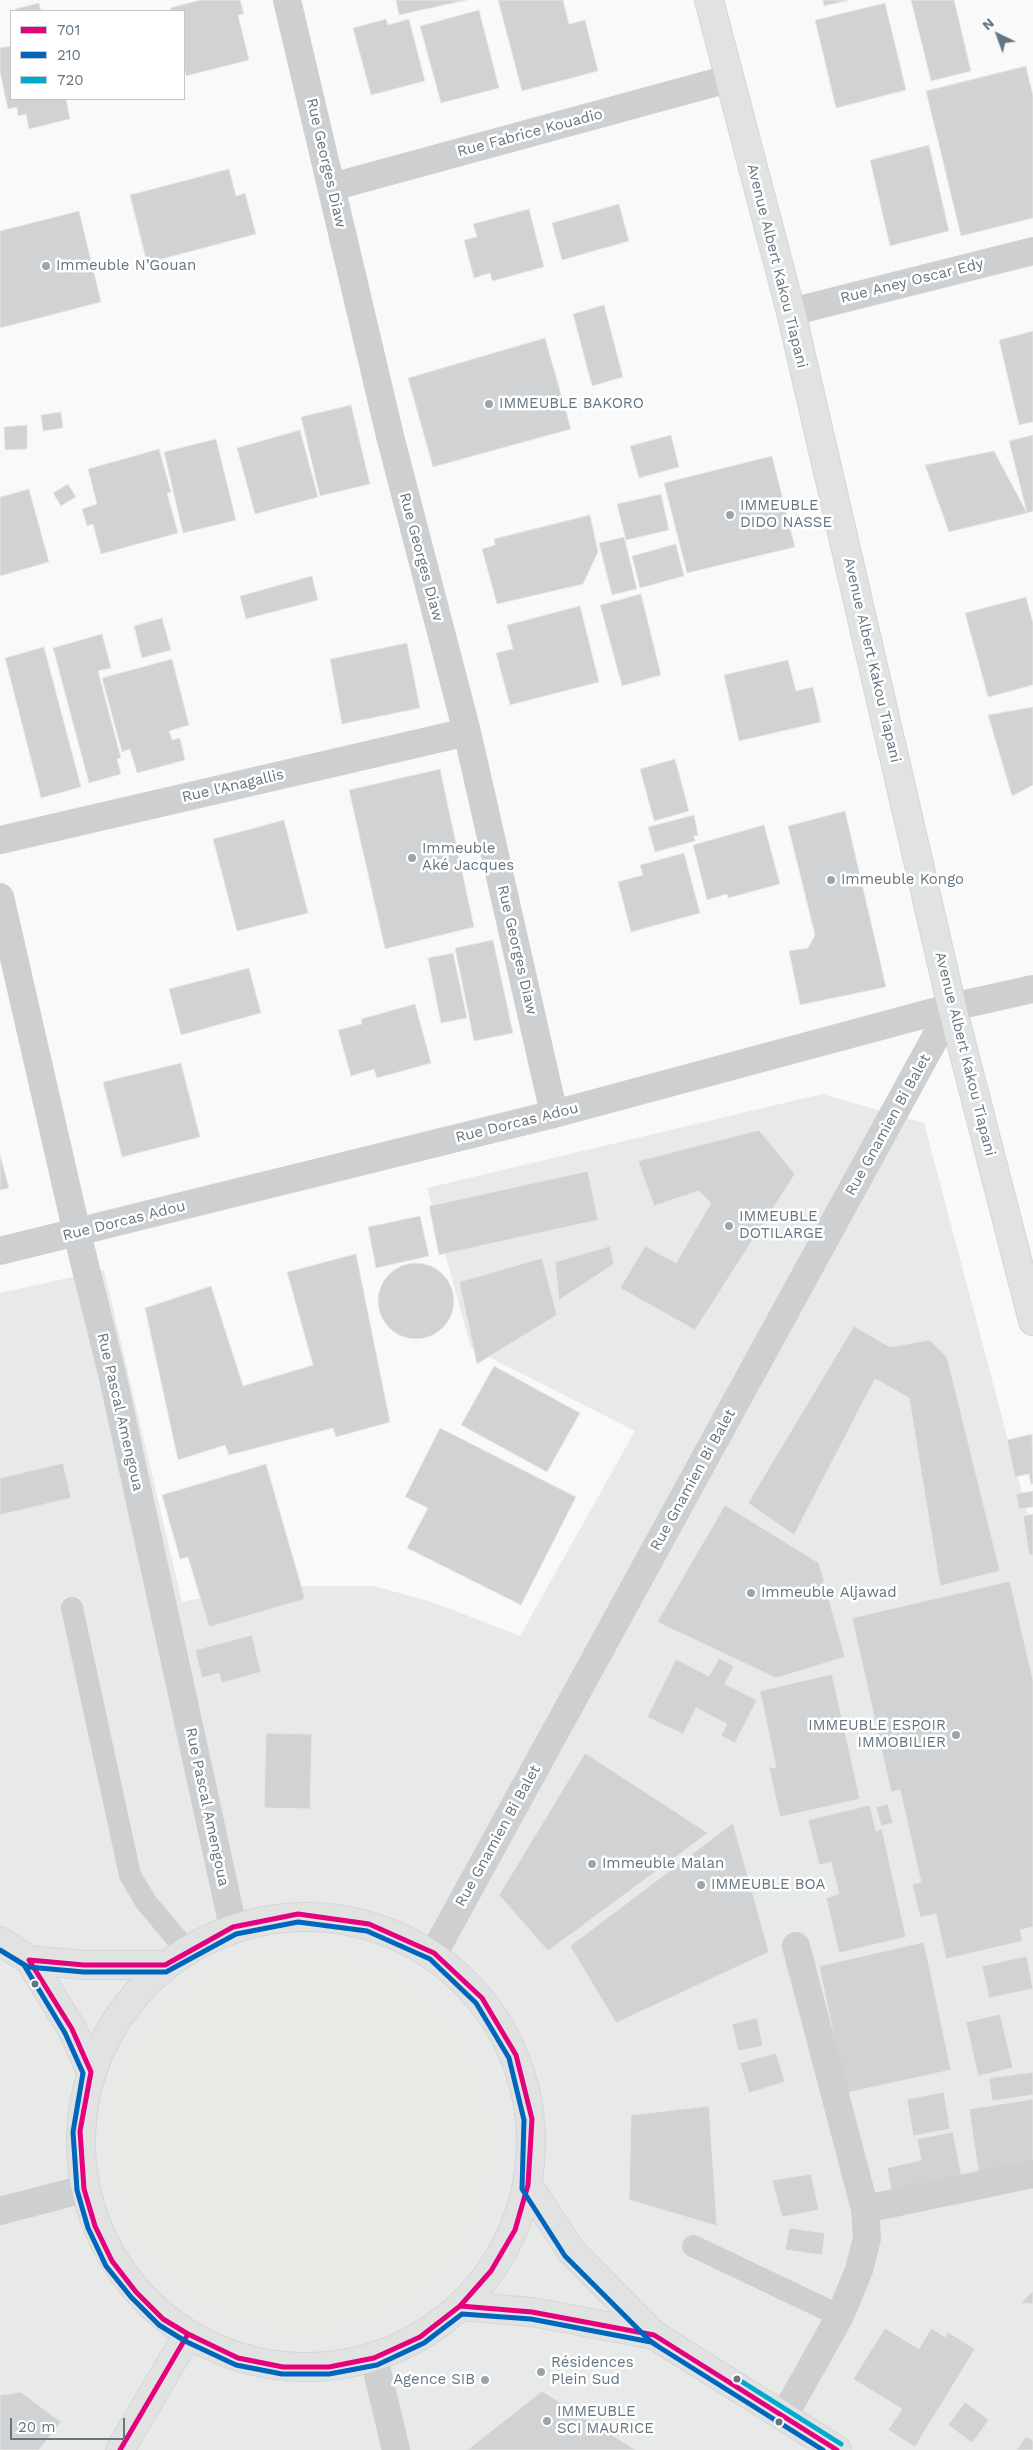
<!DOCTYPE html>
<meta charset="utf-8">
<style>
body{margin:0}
#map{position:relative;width:1033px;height:2450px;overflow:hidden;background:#f9f9f9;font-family:"Work Sans",sans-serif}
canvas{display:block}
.legend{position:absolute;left:10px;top:10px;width:175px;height:90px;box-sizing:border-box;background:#fff;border:1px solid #c1c8cd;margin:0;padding:6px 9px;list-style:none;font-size:15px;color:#657683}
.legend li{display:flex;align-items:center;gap:10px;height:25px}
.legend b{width:25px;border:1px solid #c1c8cd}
.north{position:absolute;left:973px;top:10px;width:50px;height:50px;-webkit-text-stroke:4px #fff;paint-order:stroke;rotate:318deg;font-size:14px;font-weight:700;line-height:20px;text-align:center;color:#657683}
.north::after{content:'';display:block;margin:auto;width:18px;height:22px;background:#657683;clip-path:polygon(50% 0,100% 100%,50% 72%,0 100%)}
.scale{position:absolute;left:10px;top:2418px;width:115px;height:22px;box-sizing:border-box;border:2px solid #657683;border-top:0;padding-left:6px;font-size:15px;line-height:18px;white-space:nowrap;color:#657683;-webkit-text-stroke:4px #fff;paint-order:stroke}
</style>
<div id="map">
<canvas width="1033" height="2450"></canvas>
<ul class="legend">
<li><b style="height:6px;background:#e5007d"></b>701</li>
<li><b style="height:6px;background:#0065bd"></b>210</li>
<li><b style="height:6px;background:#00a9ce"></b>720</li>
</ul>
<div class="north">N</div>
<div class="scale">20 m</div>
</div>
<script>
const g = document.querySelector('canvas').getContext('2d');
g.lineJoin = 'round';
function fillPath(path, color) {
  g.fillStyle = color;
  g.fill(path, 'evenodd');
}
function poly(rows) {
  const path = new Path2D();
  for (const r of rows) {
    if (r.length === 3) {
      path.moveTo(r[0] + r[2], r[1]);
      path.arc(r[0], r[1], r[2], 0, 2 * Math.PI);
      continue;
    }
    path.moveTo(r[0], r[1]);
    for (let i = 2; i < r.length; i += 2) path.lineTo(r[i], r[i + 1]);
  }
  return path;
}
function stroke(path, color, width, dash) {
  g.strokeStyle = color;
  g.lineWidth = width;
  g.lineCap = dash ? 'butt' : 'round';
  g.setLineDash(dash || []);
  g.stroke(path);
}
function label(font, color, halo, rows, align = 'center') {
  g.font = font + ' "Work Sans",sans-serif';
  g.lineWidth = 5;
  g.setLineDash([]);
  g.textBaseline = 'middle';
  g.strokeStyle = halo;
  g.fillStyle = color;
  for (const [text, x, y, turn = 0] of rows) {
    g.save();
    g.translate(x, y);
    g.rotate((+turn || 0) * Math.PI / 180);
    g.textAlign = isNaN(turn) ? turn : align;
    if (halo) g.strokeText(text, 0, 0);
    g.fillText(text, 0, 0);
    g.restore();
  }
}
const built = poly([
 [822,1094,924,1123,1033,1534,1033,2450,0,2450,0,1293,104,1270,182,1602,262,1586,374,1586,432,1602,520,1636,635,1431,471,1348,427,1188]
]);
const green = poly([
 [301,2141,191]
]);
const building = poly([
 [201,0,240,0,244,14,238,15,249,60,186,76,184,66,184,11,171,11,170,8,201,0],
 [396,0,467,0,399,15,396,0],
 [498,0,563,0,569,24,585,20,598,71,522,91,498,0],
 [823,0,850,0,824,6,823,0],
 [911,0,954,0,971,71,931,81,911,0],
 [39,3,41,11,16,11,15,9,39,3],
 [885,3,906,90,836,108,815,20,885,3],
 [479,10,499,88,441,103,420,26,479,10],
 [386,19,388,25,409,19,425,81,371,95,353,28,386,19],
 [11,46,11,99,66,99,70,119,29,129,26,114,18,116,17,107,8,109,0,72,0,48,11,46],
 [1026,66,1033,96,1033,218,961,236,926,91,1026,66],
 [929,145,949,231,890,246,870,160,929,145],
 [229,169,236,196,245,193,256,234,147,263,130,195,229,169],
 [619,204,629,241,562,260,552,223,619,204],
 [529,209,544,267,492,281,490,273,474,278,464,240,477,237,473,224,529,209],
 [79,211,101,302,0,328,0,231,79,211],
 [604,305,623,377,592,386,573,314,604,305],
 [1033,331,1033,422,1019,425,999,340,1033,331],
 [545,338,571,429,433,467,408,378,545,338],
 [351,405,370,484,320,496,301,417,351,405],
 [61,412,63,428,43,431,41,415,61,412],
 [27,425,27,449,5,450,4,427,27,425],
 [300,430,318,497,255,514,237,448,300,430],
 [671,435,679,467,639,478,630,446,671,435],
 [1033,435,1033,511,1027,513,1009,441,1033,435],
 [216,439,236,520,183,533,164,452,216,439],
 [159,449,171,492,167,493,178,533,101,554,93,524,87,526,82,509,97,504,88,469,159,449],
 [994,451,1027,513,949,532,925,465,994,451],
 [772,456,795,547,687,573,664,483,772,456],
 [68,484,76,497,61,506,53,493,68,484],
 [29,489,49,562,0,576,0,497,29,489],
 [661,494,669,530,626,540,617,504,661,494],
 [590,515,598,552,583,584,497,604,482,549,495,545,494,539,590,515],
 [624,537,637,589,612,595,599,543,624,537],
 [676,544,684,576,640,588,632,556,676,544],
 [312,576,318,600,246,619,240,596,312,576],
 [641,594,661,675,622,686,600,605,641,594],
 [1026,597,1033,623,1033,685,988,697,965,613,1026,597],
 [580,606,599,682,510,705,496,653,513,649,507,625,580,606],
 [162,618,171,650,142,658,134,626,162,618],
 [102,634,111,668,98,671,121,758,117,759,121,774,89,783,53,648,102,634],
 [407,643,420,708,342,724,330,659,407,643],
 [44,647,81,787,41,798,5,658,44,647],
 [172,659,189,725,169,731,172,740,180,738,185,760,137,773,130,749,122,752,102,678,172,659],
 [788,660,796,691,813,687,821,722,739,741,724,675,788,660],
 [1033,707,1033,785,1012,796,988,715,1033,707],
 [675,759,689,811,654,821,640,769,675,759],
 [440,769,474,927,385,949,349,790,440,769],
 [845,811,886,987,800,1005,789,951,808,948,815,935,788,826,845,811],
 [694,815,698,835,694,836,695,841,655,852,648,827,694,815],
 [284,820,308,913,237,931,213,839,284,820],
 [764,825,780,884,728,898,727,894,707,900,693,845,764,825],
 [684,853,700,913,631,932,618,882,643,875,640,865,684,853],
 [493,940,513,1033,474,1041,455,948,493,940],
 [453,953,467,1018,441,1023,428,958,453,953],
 [249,968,261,1013,181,1035,169,989,249,968],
 [415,1004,431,1063,377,1078,374,1069,351,1076,338,1030,362,1024,361,1019,415,1004],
 [181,1063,200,1137,122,1157,103,1082,181,1063],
 [759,1130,795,1174,695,1330,620,1288,645,1246,676,1263,711,1203,699,1191,654,1206,638,1161,759,1130],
 [0,1155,9,1188,0,1190,0,1155],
 [588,1171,598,1220,439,1255,429,1206,588,1171],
 [420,1216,429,1256,376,1268,368,1227,420,1216],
 [610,1246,614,1264,559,1300,555,1262,610,1246],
 [356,1254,390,1422,336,1437,333,1428,229,1455,225,1445,178,1460,145,1308,211,1286,243,1386,313,1365,287,1272,356,1254],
 [542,1258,557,1315,477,1364,459,1282,542,1258],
 [416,1301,38],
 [854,1326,890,1347,930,1340,947,1357,1000,1571,940,1586,909,1398,875,1379,794,1535,748,1503,854,1326],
 [494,1366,580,1413,547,1472,461,1425,494,1366],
 [440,1428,576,1497,521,1605,407,1548,428,1508,405,1497,440,1428],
 [1032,1434,1033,1484,1031,1484,1029,1474,1015,1477,1007,1440,1032,1434],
 [63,1463,71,1498,0,1515,0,1478,63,1463],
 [266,1464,305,1599,209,1627,188,1557,180,1559,162,1495,266,1464],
 [1033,1491,1033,1507,1019,1509,1016,1494,1033,1491],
 [725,1505,819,1563,845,1657,776,1678,657,1622,725,1505],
 [1033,1514,1033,1555,1029,1555,1023,1516,1033,1514],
 [1010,1581,1033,1680,1033,1927,1020,1930,1023,1941,946,1959,936,1914,920,1917,912,1884,921,1882,900,1790,891,1792,852,1618,1010,1581],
 [252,1635,261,1672,222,1683,219,1673,202,1678,195,1650,252,1635],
 [719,1658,734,1666,725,1684,757,1700,735,1743,721,1736,727,1724,696,1708,683,1734,647,1717,676,1659,709,1676,719,1658],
 [832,1674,860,1799,780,1817,769,1768,776,1767,760,1691,832,1674],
 [266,1733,312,1734,310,1809,264,1808,266,1733],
 [585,1753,708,1833,548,1951,499,1895,585,1753],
 [888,1804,893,1823,881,1826,876,1807,888,1804],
 [870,1805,876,1831,882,1829,906,1937,839,1953,826,1898,839,1894,831,1862,819,1865,808,1820,870,1805],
 [733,1823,769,1952,616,2023,570,1946,733,1823],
 [924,1942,951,2070,846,2093,819,1966,924,1942],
 [1027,1956,1033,1989,989,1998,982,1966,1027,1956],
 [1000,2014,1013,2068,978,2076,966,2022,1000,2014],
 [757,2018,763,2046,738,2051,732,2024,757,2018],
 [776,2053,785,2082,749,2093,740,2063,776,2053],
 [1033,2072,1033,2095,992,2101,989,2078,1033,2072],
 [944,2092,950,2129,913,2136,907,2099,944,2092],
 [1033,2099,1033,2167,979,2176,969,2109,1033,2099],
 [709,2106,717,2226,629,2200,631,2115,709,2106],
 [953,2132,963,2183,893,2198,887,2168,921,2160,917,2139,953,2132],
 [811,2174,819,2210,782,2217,772,2180,811,2174],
 [789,2228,825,2233,822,2255,785,2250,789,2228],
 [1033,2291,1033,2304,1021,2303,1033,2291],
 [885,2328,919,2349,931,2328,945,2337,948,2332,975,2349,915,2447,888,2430,902,2409,853,2379,885,2328],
 [542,2391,636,2450,467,2450,542,2391],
 [21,2392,61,2422,39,2450,0,2450,0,2395,21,2392],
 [965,2402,989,2420,972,2443,948,2425,965,2402],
 [1026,2436,1033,2441,1033,2450,1017,2450,1026,2436]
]);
const lane = poly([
 [72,1608,130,1875,146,1902,187,1951],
 [693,2246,840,2316]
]);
const street = poly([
 [287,0,390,436,467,732,554,1114],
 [332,187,728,79],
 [791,312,1033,251],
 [0,840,467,732],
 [0,897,77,1233,113,1378,233,1927],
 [0,1251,554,1114,952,1007,1033,989],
 [434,1953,952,1007],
 [865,2209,1033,2174],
 [0,2211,84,2189],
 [374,2358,396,2450],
 [784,2416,840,2316,859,2270,867,2238,865,2209,796,1946]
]);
const secondary = poly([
 [709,0,791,312,952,1007,1033,1321],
 [306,2142,225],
 [0,1941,29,1960,72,2029,91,2072],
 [29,1960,84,1965,165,1965],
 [528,2185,571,2251,654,2335,837,2450],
 [460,2306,532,2312,654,2335],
 [120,2450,188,2334]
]);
const bus1 = poly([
 [298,1914,369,1924,434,1953,482,1998,516,2055,532,2119,528,2185,515,2230,491,2271,460,2306,420,2337,374,2358,329,2367,283,2367,238,2358,188,2334,163,2319,136,2292,112,2261,95,2226,84,2189,80,2131,91,2072,72,2029,29,1960,84,1965,165,1965,233,1927,298,1914],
 [460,2306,532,2312,654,2335,837,2450],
 [120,2450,188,2334]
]);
const bus2 = poly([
 [0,1950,24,1965,65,2033,83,2073,73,2132,77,2190,88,2228,106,2266,131,2297,159,2325,185,2341,236,2365,282,2374,329,2374,377,2365,424,2343,462,2314,531,2319,651,2342,823,2450],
 [0,1950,28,1967,84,1972,166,1972,236,1934,298,1922,367,1931,430,1959,476,2003,509,2058,524,2120,522,2189,565,2256,649,2340,659,2347]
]);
const bus3 = poly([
 [736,2378,841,2444]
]);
const markers = [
 [46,266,5,"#99a4ac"],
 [489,404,5,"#99a4ac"],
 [730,515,5,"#99a4ac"],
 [412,858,5,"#99a4ac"],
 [831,880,5,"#99a4ac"],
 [729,1226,5,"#99a4ac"],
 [751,1593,5,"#99a4ac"],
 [956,1735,5,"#99a4ac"],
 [592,1864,5,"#99a4ac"],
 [701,1885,5,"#99a4ac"],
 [35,1984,4.5,"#657683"],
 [541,2372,5,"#99a4ac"],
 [737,2379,4.5,"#657683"],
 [485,2380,5,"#99a4ac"],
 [547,2421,5,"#99a4ac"],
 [779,2422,4.5,"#657683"]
];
const streetNames = [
 ["Rue Fabrice Kouadio",530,133,-15],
 ["Rue Georges Diaw",326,163,77],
 ["Avenue Albert Kakou Tiapani",777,266,76],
 ["Rue Aney Oscar Edy",912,281,-14],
 ["Rue Georges Diaw",421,557,75],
 ["Avenue Albert Kakou Tiapani",872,660,77],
 ["Rue l'Anagallis",233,786,-13],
 ["Rue Georges Diaw",517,950,77],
 ["Avenue Albert Kakou Tiapani",965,1054,76],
 ["Rue Dorcas Adou",517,1123,-14],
 ["Rue Gnamien Bi Balet",888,1125,-61],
 ["Rue Dorcas Adou",124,1221,-14],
 ["Rue Pascal Amengoua",120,1412,77],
 ["Rue Gnamien Bi Balet",693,1480,-61],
 ["Rue Pascal Amengoua",207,1807,78],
 ["Rue Gnamien Bi Balet",498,1836,-61]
];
const poiNames = [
 ["Immeuble N’Gouan",56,266],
 ["IMMEUBLE BAKORO",499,404],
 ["IMMEUBLE",740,506],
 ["DIDO NASSE",740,523],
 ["Immeuble",422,849],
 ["Aké Jacques",422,866],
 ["Immeuble Kongo",841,880],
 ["IMMEUBLE",739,1217],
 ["DOTILARGE",739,1234],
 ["Immeuble Aljawad",761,1593],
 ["IMMEUBLE ESPOIR",946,1726,"right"],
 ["IMMOBILIER",946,1743,"right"],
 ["Immeuble Malan",602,1864],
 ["IMMEUBLE BOA",711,1885],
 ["Résidences",551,2363],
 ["Plein Sud",551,2380],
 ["Agence SIB",475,2380,"right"],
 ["IMMEUBLE",557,2412],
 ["SCI MAURICE",557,2429]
];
fillPath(built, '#e8e9e9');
fillPath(green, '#e8ebe6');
fillPath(building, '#d0d2d3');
stroke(building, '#e8e8e8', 1);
stroke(secondary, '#d5d6d7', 30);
stroke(lane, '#cecfd0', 22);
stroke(street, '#cecfd0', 28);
stroke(secondary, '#e1e2e2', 28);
stroke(bus1, '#e5007d', 5);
stroke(bus2, '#0065bd', 5);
stroke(bus3, '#00a9ce', 5);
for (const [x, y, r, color] of markers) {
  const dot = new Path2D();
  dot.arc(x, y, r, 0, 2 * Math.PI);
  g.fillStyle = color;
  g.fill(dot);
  stroke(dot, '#fff', 2);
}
label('15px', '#657683', '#fff', streetNames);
label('15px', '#657683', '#fff', poiNames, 'left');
</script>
